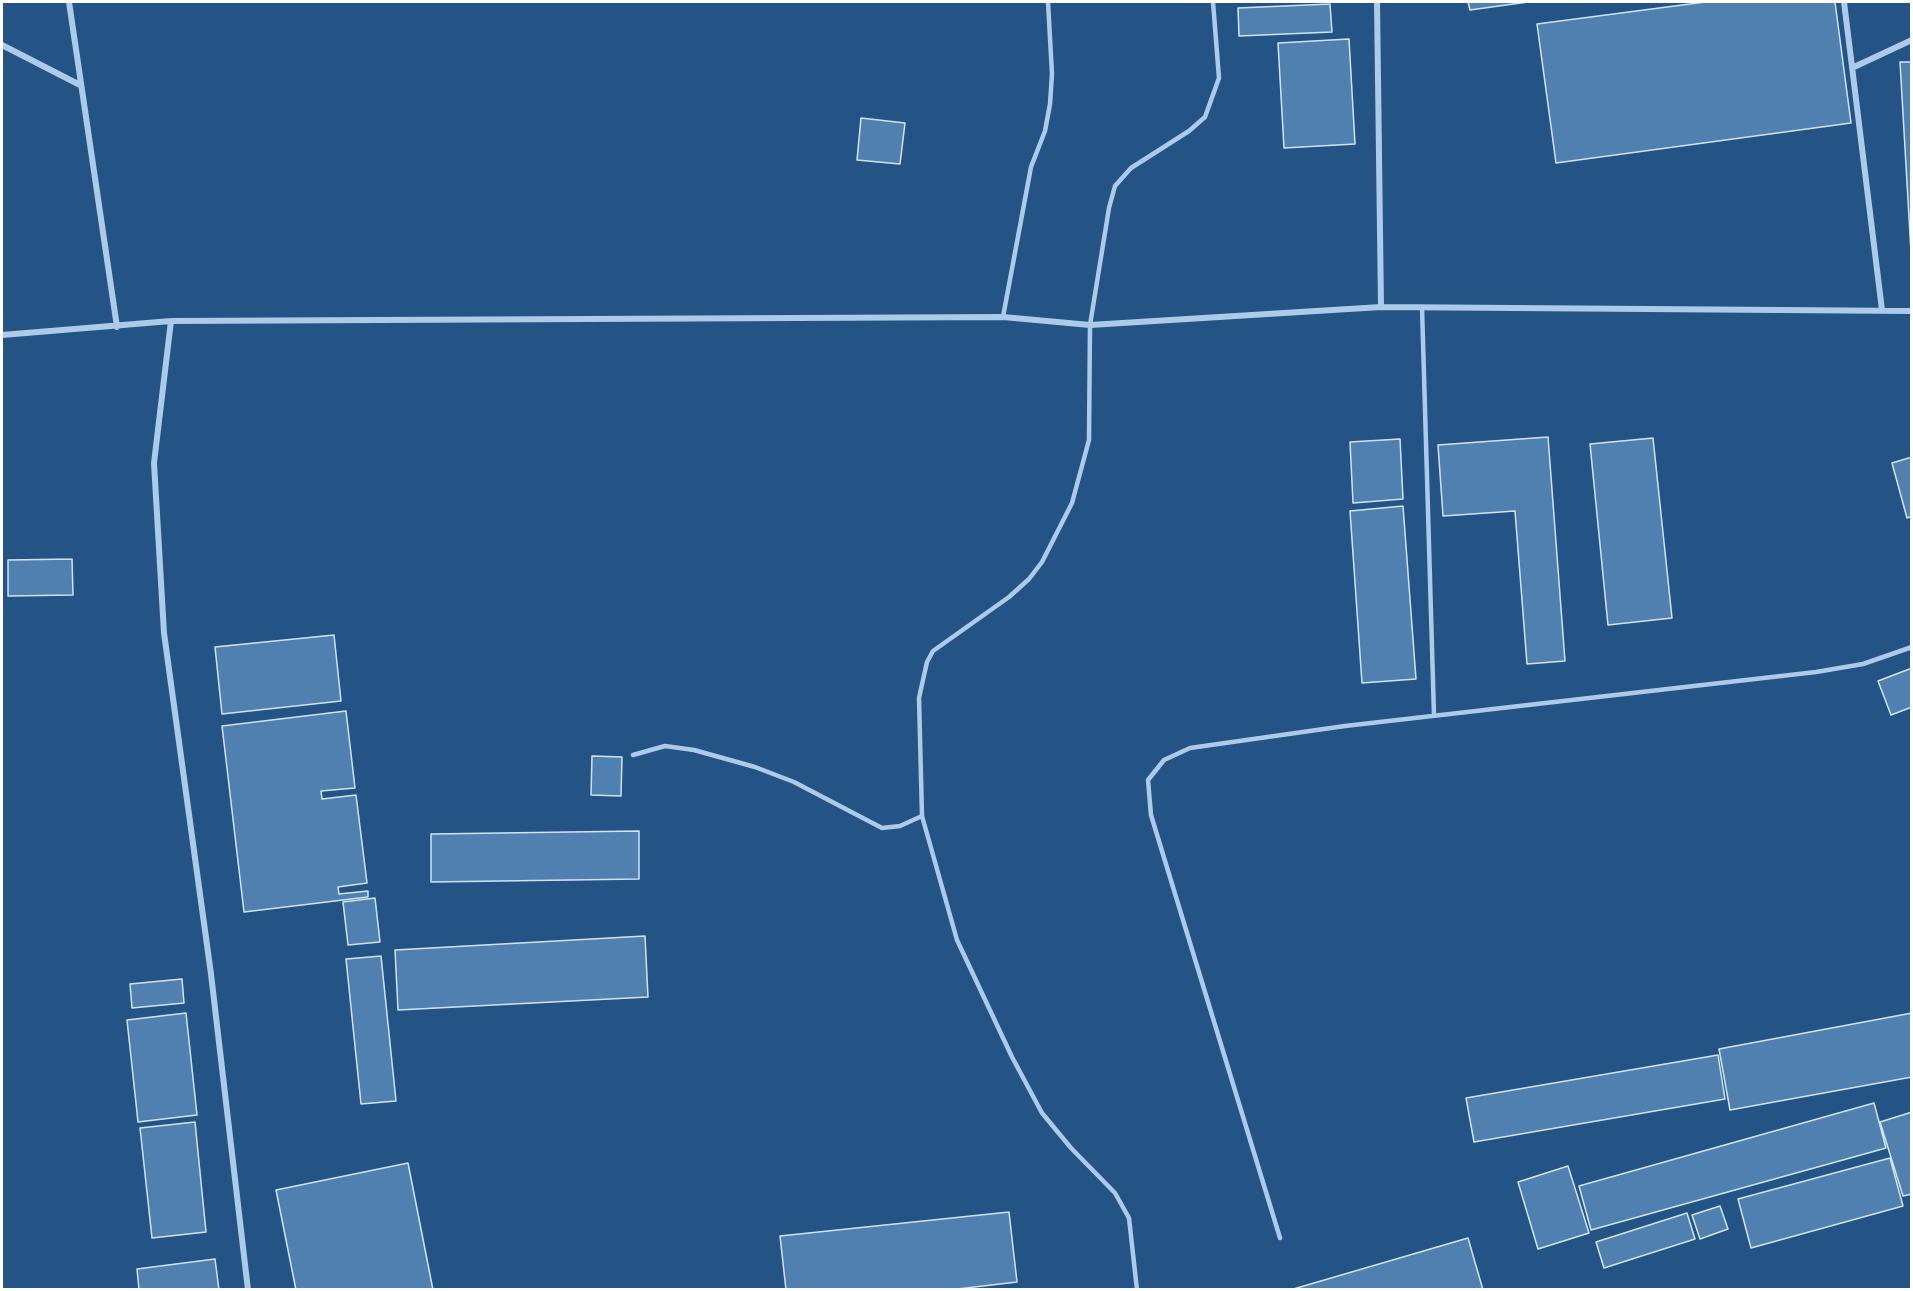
<!DOCTYPE html>
<style>
body{margin:0}
#map{position:relative;width:1913px;height:1291px;overflow:hidden;background:#245485;font-family:"Nunito Sans",sans-serif}
canvas{display:block}
.frame{position:absolute;inset:0;border:3px solid #fff;pointer-events:none}
</style>
<div id="map">
<canvas width="1913" height="1291"></canvas>
<div class="frame"></div>
</div>
<script>
const g = document.querySelector('canvas').getContext('2d');
g.lineJoin = 'round';
function fillPath(path, color) {
  g.fillStyle = color;
  g.fill(path, 'evenodd');
}
function poly(rows) {
  const path = new Path2D();
  for (const r of rows) {
    path.moveTo(r[0], r[1]);
    for (let i = 2; i < r.length; i += 2) path.lineTo(r[i], r[i + 1]);
  }
  return path;
}
function stroke(path, color, width, dash) {
  g.strokeStyle = color;
  g.lineWidth = width;
  g.lineCap = dash ? 'butt' : 'round';
  g.setLineDash(dash || []);
  g.stroke(path);
}
const building = poly([
 [1468,2,1528,2,1470,10,1468,2],
 [1705,2,1835,2,1851,123,1556,163,1537,24,1705,2],
 [1330,4,1332,32,1239,36,1238,8,1330,4],
 [1349,39,1355,144,1284,148,1278,43,1349,39],
 [1900,62,1912,62,1912,269,1900,62],
 [861,118,905,123,900,164,857,160,861,118],
 [1548,437,1565,661,1527,664,1515,511,1443,516,1438,445,1548,437],
 [1653,438,1672,618,1608,625,1590,444,1653,438],
 [1400,439,1403,499,1353,503,1350,442,1400,439],
 [1912,457,1912,516,1907,518,1892,463,1912,457],
 [1403,506,1416,679,1362,683,1350,511,1403,506],
 [72,559,73,595,8,596,8,560,72,559],
 [334,635,341,701,222,714,215,647,334,635],
 [1912,668,1912,707,1891,715,1878,681,1912,668],
 [346,711,355,788,321,791,322,799,356,795,367,883,338,887,339,894,368,891,368,897,244,912,222,726,346,711],
 [592,756,622,757,621,796,591,795,592,756],
 [639,831,639,879,431,882,431,834,639,831],
 [375,898,380,942,348,945,343,902,375,898],
 [645,936,648,997,398,1010,395,950,645,936],
 [381,956,396,1101,361,1104,346,959,381,956],
 [182,979,184,1003,132,1008,130,984,182,979],
 [186,1013,197,1115,138,1122,127,1020,186,1013],
 [1912,1013,1912,1077,1730,1110,1719,1049,1912,1013],
 [1718,1055,1725,1099,1474,1142,1466,1098,1718,1055],
 [1874,1103,1886,1148,1591,1230,1579,1186,1874,1103],
 [1912,1112,1912,1194,1903,1196,1880,1122,1912,1112],
 [195,1122,206,1232,152,1238,140,1128,195,1122],
 [1890,1158,1903,1206,1751,1248,1738,1199,1890,1158],
 [408,1163,433,1290,296,1290,276,1190,408,1163],
 [1568,1166,1589,1233,1538,1249,1518,1182,1568,1166],
 [1720,1206,1728,1229,1700,1239,1692,1215,1720,1206],
 [1009,1212,1017,1282,949,1290,786,1290,780,1236,1009,1212],
 [1687,1213,1695,1239,1604,1268,1596,1242,1687,1213],
 [1468,1238,1483,1290,1290,1290,1468,1238],
 [215,1259,219,1290,139,1290,137,1269,215,1259]
]);
const service = poly([
 [1422,307,1434,715],
 [1003,317,1031,167,1045,131,1050,104,1052,74,1048,2],
 [633,755,665,746,694,750,755,767,794,782,882,828,900,826,922,816],
 [1280,1238,1151,815,1148,780,1164,760,1190,748,1345,726,1816,672,1863,664,1912,647],
 [1137,1290,1129,1218,1115,1193,1071,1148,1042,1113,1012,1057,957,940,922,816,919,698,927,662,933,651,1009,597,1029,579,1042,562,1072,503,1089,440,1090,325,1109,208,1115,186,1131,168,1189,131,1205,117,1219,78,1213,2]
]);
const minor = poly([
 [69,2,117,327],
 [1377,2,1381,307],
 [1844,2,1882,310],
 [2,45,80,85],
 [1854,67,1912,40],
 [171,321,154,463,164,633,211,974,248,1290],
 [2,335,171,321,1003,317,1090,325,1381,307,1912,311]
]);
fillPath(building, '#5080af');
stroke(building, '#d1e4f7', 1.5);
stroke(service, '#adcbe9', 4.5);
stroke(minor, '#adcbe9', 6);
</script>
